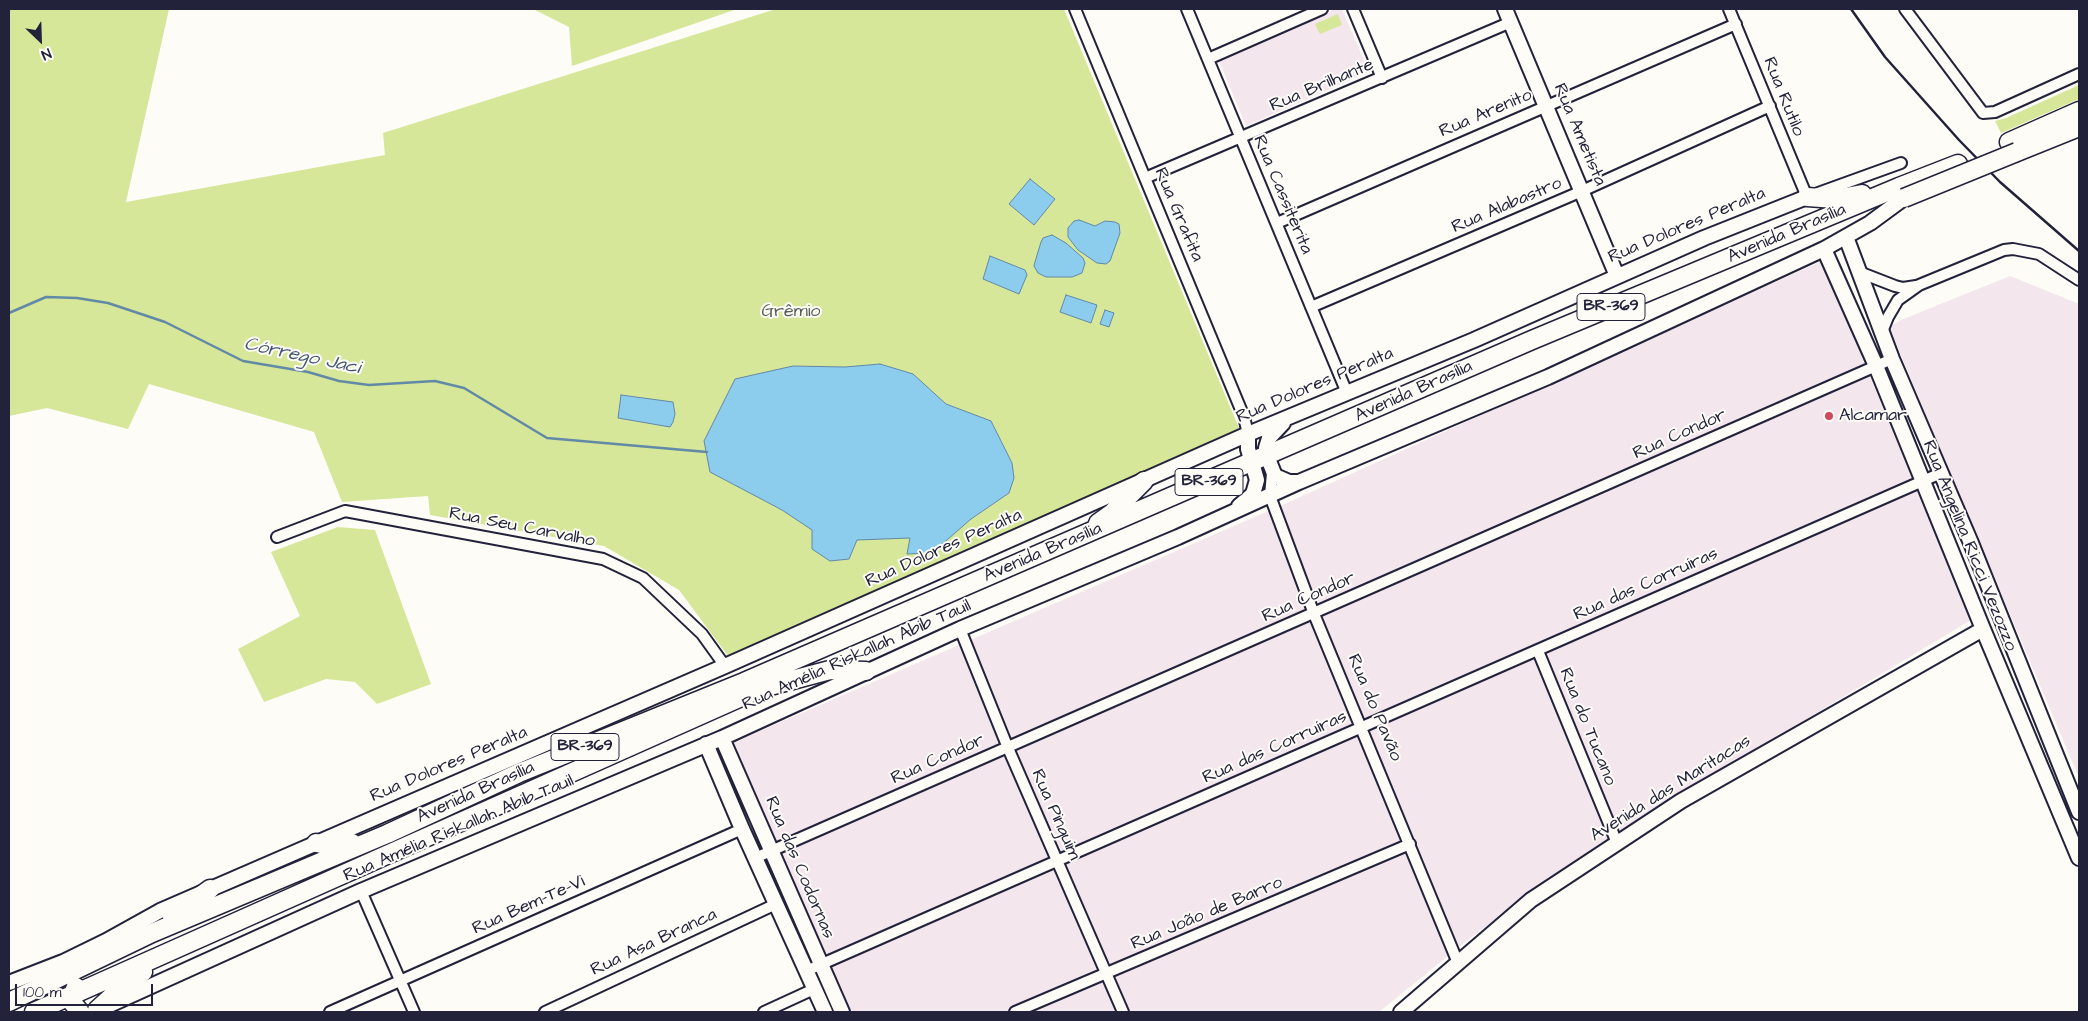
<!DOCTYPE html>
<meta charset="utf-8">
<style>
body{margin:0}
#map{position:relative;width:2088px;height:1021px;overflow:hidden;background:#fdfcf7;font-family:"Architects Daughter",sans-serif}
canvas{display:block}
.frame{position:absolute;inset:0;border:10px solid #22223b;pointer-events:none}
.north{position:absolute;left:15px;top:15px;width:50px;height:50px;-webkit-text-stroke:4px #fdfcf7;paint-order:stroke;rotate:156deg;font-size:14px;font-weight:700;line-height:20px;text-align:center;color:#22223b}
.north::after{content:'';display:block;margin:auto;width:18px;height:22px;background:#22223b;clip-path:polygon(50% 0,100% 100%,50% 72%,0 100%)}
.scale{position:absolute;left:15px;top:984px;width:138px;height:22px;box-sizing:border-box;border:2px solid #22223b;border-top:0;padding-left:6px;font-size:15px;line-height:18px;white-space:nowrap;color:#22223b;-webkit-text-stroke:4px #fdfcf7;paint-order:stroke}
</style>
<div id="map">
<canvas width="2088" height="1021"></canvas>
<div class="frame"></div>
<div class="north">N</div>
<div class="scale">100 m</div>
</div>
<script>
const g = document.querySelector('canvas').getContext('2d');
g.lineJoin = 'round';
function fillPath(path, color) {
  g.fillStyle = color;
  g.fill(path, 'evenodd');
}
function poly(rows) {
  const path = new Path2D();
  for (const r of rows) {
    path.moveTo(r[0], r[1]);
    for (let i = 2; i < r.length; i += 2) path.lineTo(r[i], r[i + 1]);
  }
  return path;
}
function stroke(path, color, width, dash) {
  g.strokeStyle = color;
  g.lineWidth = width;
  g.lineCap = dash ? 'butt' : 'round';
  g.setLineDash(dash || []);
  g.stroke(path);
}
function label(font, color, halo, rows, align = 'center') {
  g.font = font + ' "Architects Daughter",sans-serif';
  g.lineWidth = 4;
  g.setLineDash([]);
  g.textBaseline = 'middle';
  g.strokeStyle = halo;
  g.fillStyle = color;
  for (const [text, x, y, turn = 0] of rows) {
    g.save();
    g.translate(x, y);
    g.rotate((+turn || 0) * Math.PI / 180);
    g.textAlign = isNaN(turn) ? turn : align;
    if (halo) g.strokeText(text, 0, 0);
    g.fillText(text, 0, 0);
    g.restore();
  }
}
const built = poly([
 [1335,9,1342,9,1369,72,1246,126,1219,61],
 [1822,261,1971,620,1602,842,1470,938,1379,1012,851,1012,730,744,1280,506],
 [2010,276,2079,304,2079,778,1889,327,1901,320]
]);
const green = poly([
 [9,9,169,9,126,202,385,155,383,133,776,9,1064,9,1241,433,731,660,679,590,604,546,430,515,428,496,342,502,314,432,149,384,128,429,47,408,9,416],
 [533,9,733,9,734,10,572,66,569,27],
 [1338,14,1342,25,1320,34,1315,24],
 [2079,85,2079,99,2001,133,1995,121,2006,118],
 [338,527,375,530,431,684,377,704,355,682,326,679,264,702,238,649,300,616,271,552]
]);
const water = poly([
 [1030,179,1055,199,1034,225,1009,204,1030,179],
 [1079,220,1095,226,1105,221,1115,222,1119,224,1120,233,1110,261,1106,264,1097,263,1078,250,1068,237,1068,228,1074,221,1079,220],
 [1052,235,1066,243,1083,258,1085,263,1082,273,1072,277,1046,277,1038,273,1034,266,1035,262,1041,242,1043,238,1052,235],
 [990,256,1025,270,1027,275,1019,294,983,279,990,256],
 [1066,295,1097,305,1091,323,1060,312,1066,295],
 [1105,310,1114,313,1109,327,1100,324,1105,310],
 [880,364,913,374,946,404,991,421,1012,463,1014,478,1009,493,971,519,932,553,907,554,910,538,857,540,849,559,830,561,812,549,812,530,782,510,710,472,704,441,735,379,793,366,845,367,880,364],
 [621,395,673,402,675,414,673,422,670,427,618,418,621,395]
]);
const stream = poly([
 [9,313,46,297,77,298,108,303,165,322,243,361,308,372,339,381,369,385,435,381,464,388,547,438,707,452]
]);
const street = poly([
 [1075,9,1244,417,1248,434],
 [1187,9,1347,393],
 [1353,9,1382,78],
 [1729,9,1807,197,1901,163],
 [1905,9,1983,113,1995,112,2079,74],
 [1208,59,1322,9],
 [1145,178,1511,22],
 [1277,223,1736,24],
 [1859,272,1895,286,1903,288,1916,286],
 [1311,307,1582,191,1770,106],
 [1882,332,1888,317,1898,300,1919,285,2004,250,2013,249,2039,254,2079,280],
 [1272,473,1270,496,1314,614,1458,963],
 [277,537,345,511,603,559,643,578,702,634,725,666],
 [960,629,1008,748,1123,1012],
 [1538,651,1617,843],
 [755,858,1892,359],
 [361,891,414,1012],
 [806,971,1941,473],
 [330,1012,742,829],
 [545,1012,776,904],
 [764,1012,814,989],
 [1015,1012,1410,844]
]);
const secondary = poly([
 [1505,9,1617,276],
 [1846,237,1892,359,1971,543,2079,812],
 [1824,249,1876,366,1983,629,2079,858],
 [1283,423,1269,438,1266,448,1267,456,1275,476,1289,482,1298,482],
 [1239,506,1253,494,1257,480,1248,449,1248,434],
 [722,738,842,1012],
 [706,744,742,829,825,1012],
 [9,983,63,962,106,941,160,911,725,666,1248,434,1474,340,1704,238,1807,197],
 [107,1006,361,891,722,738,960,629,1178,537,1299,482,1548,377,1824,249,1870,223,1904,198],
 [1401,1012,1531,900,1681,801,1983,629]
]);
const highway = poly([
 [2009,142,2079,111],
 [2017,152,2079,127],
 [1807,197,1836,199,1862,194],
 [1098,523,1112,513,1144,481],
 [766,687,830,670,866,671],
 [316,843,333,846,352,843],
 [172,917,210,889],
 [76,987,72,996,72,1002,80,1012],
 [9,1002,152,933,387,834,519,773,744,682,1532,340,1899,187,1958,164],
 [97,1010,130,980,143,972],
 [34,1012,775,682]
]);
const rail = poly([
 [1851,9,1885,57,1959,140,2000,182,2079,251]
]);
const highwayBridge = poly([
 [1904,198,2017,152]
]);
const markers = [
 [1829,416,5,"#d1495b"]
];
const shields = [
 [1611,307,68],
 [1209,482,68],
 [585,747,68]
];
const shieldNames = [
 ["BR-369",1611,307],
 ["BR-369",1209,482],
 ["BR-369",585,747]
];
const streetNames = [
 ["Rua Brilhante",1322,86,-23],
 ["Rua Rutilo",1783,97,68],
 ["Rua Arenito",1486,114,-23],
 ["Rua Ametista",1579,135,67],
 ["Rua Cassiterita",1282,195,67],
 ["Rua Alabastro",1507,206,-23],
 ["Rua Grafita",1178,215,67],
 ["Rua Dolores Peralta",1687,226,-23],
 ["Avenida Brasília",1787,234,-23],
 ["Rua Dolores Peralta",1315,386,-23],
 ["Avenida Brasília",1414,392,-24],
 ["Rua Condor",1680,435,-24],
 ["Rua Seu Carvalho",522,528,11],
 ["Rua Angelina Ricci Vezozzo",1969,546,68],
 ["Rua Dolores Peralta",944,549,-24],
 ["Avenida Brasília",1043,553,-23],
 ["Rua das Corruíras",1646,585,-24],
 ["Rua Condor",1309,598,-24],
 ["Rua Amélia Riskallah Abib Tauil",857,656,-24],
 ["Rua do Pavão",1374,708,67],
 ["Rua do Tucano",1587,727,68],
 ["Rua das Corruíras",1275,748,-24],
 ["Rua Condor",938,760,-24],
 ["Rua Dolores Peralta",449,765,-23],
 ["Avenida das Maritacas",1671,789,-32],
 ["Avenida Brasília",476,793,-24],
 ["Rua Pinguim",1055,815,66],
 ["Rua Amélia Riskallah Abib Tauil",459,829,-23],
 ["Rua das Codornas",799,868,67],
 ["Rua Bem-Te-Vi",529,906,-24],
 ["Rua João de Barro",1207,914,-23],
 ["Rua Asa Branca",654,943,-25]
];
const parkNames = [
 ["Grêmio",791,312]
];
const poiNames = [
 ["Alcamar",1839,416]
];
const waterNames = [
 ["Córrego Jaci",302,357,12]
];
fillPath(built, '#f4e6ed');
fillPath(green, '#d6e79a');
fillPath(water, '#8ccdee');
stroke(water, '#6289a6', 1);
stroke(stream, '#6289a6', 2.5);
stroke(street, '#22223b', 14);
stroke(secondary, '#22223b', 18);
stroke(highway, '#22223b', 21);
stroke(street, '#fdfcf7', 10);
stroke(secondary, '#fdfcf7', 14);
stroke(highway, '#fdfcf7', 18);
stroke(rail, '#22223b', 2.5);
stroke(highwayBridge, '#22223b', 21, []);
stroke(highwayBridge, '#fdfcf7', 18);
for (const [x, y, r, color] of markers) {
  const dot = new Path2D();
  dot.arc(x, y, r, 0, 2 * Math.PI);
  g.fillStyle = color;
  g.fill(dot);
  stroke(dot, '#fdfcf7', 2);
}
for (const [x, y, w] of shields) {
  const box = new Path2D();
  box.roundRect(x - w / 2, y - 13.5, w, 27, 4);
  g.fillStyle = '#fdfcf7';
  g.fill(box);
  stroke(box, '#22223b', 1);
}
label('bold 16px', '#22223b', null, shieldNames);
label('18px', '#22223b', '#fdfcf7', streetNames);
label('18px', '#585d58', '#fdfcf7', parkNames);
label('18px', '#22223b', '#fdfcf7', poiNames, 'left');
label('italic 19px', '#425571', '#fdfcf7', waterNames);
</script>
